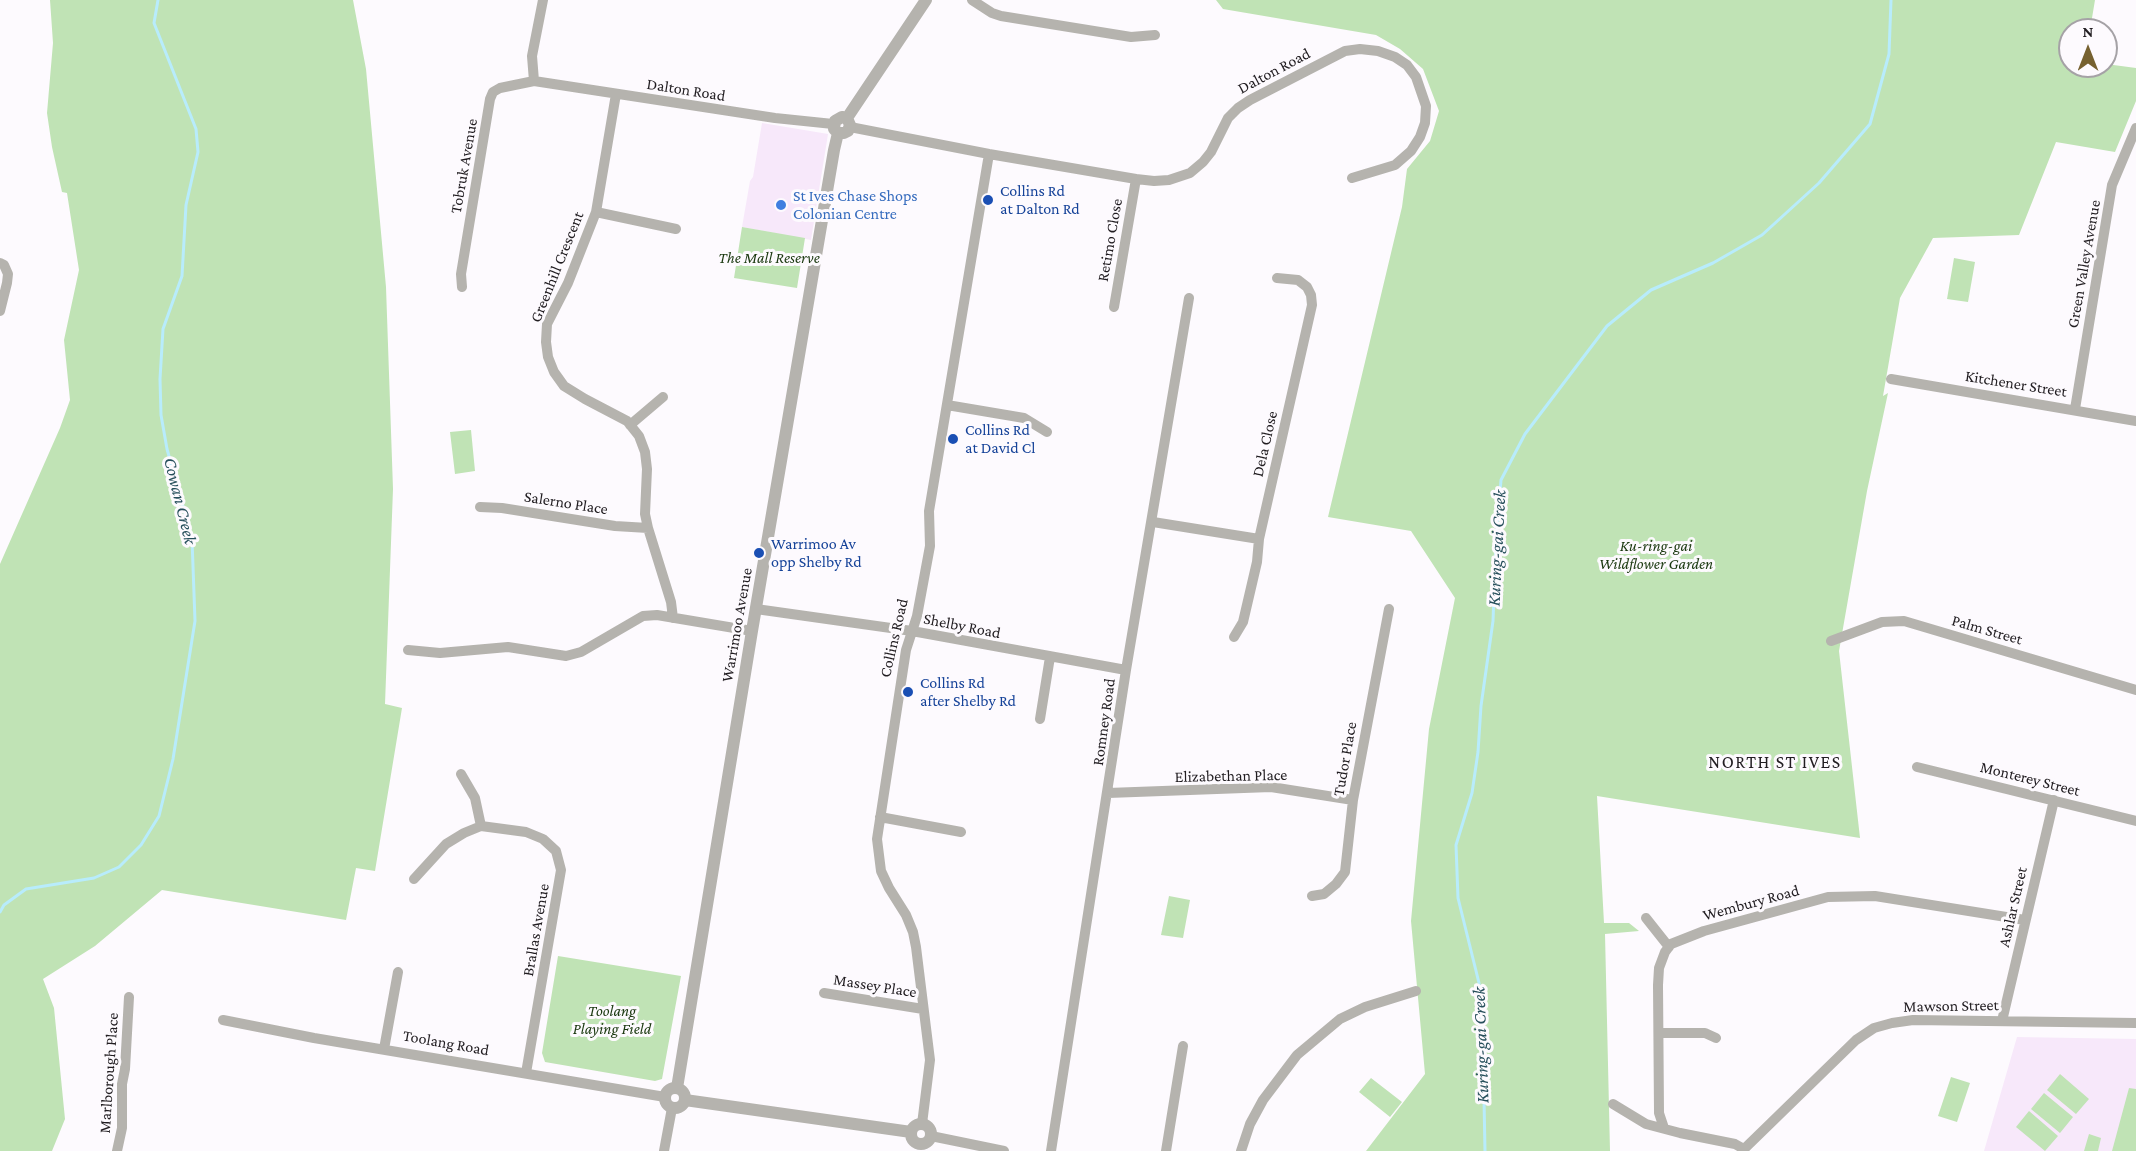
<!DOCTYPE html>
<style>
body{margin:0}
#map{position:relative;width:2136px;height:1151px;overflow:hidden;background:#fdfafe;font-family:"Crimson Pro",serif}
canvas{display:block}
.north{position:absolute;left:2058px;top:18px;width:60px;height:60px;box-sizing:border-box;background:#fdfafe;border:2px solid #a5a2a6;border-radius:50%;rotate:0deg;font-size:16px;font-weight:700;line-height:24px;text-align:center;color:#211d21}
.north::after{content:'';display:block;margin:auto;width:21px;height:27px;background:#766130;clip-path:polygon(50% 0,100% 100%,50% 72%,0 100%)}
</style>
<div id="map">
<canvas width="2136" height="1151"></canvas>
<div class="north">N</div>
</div>
<script>
const g = document.querySelector('canvas').getContext('2d');
g.lineJoin = 'round';
function fillPath(path, color) {
  g.fillStyle = color;
  g.fill(path, 'evenodd');
}
function poly(rows) {
  const path = new Path2D();
  for (const r of rows) {
    if (r.length === 3) {
      path.moveTo(r[0] + r[2], r[1]);
      path.arc(r[0], r[1], r[2], 0, 2 * Math.PI);
      continue;
    }
    path.moveTo(r[0], r[1]);
    for (let i = 2; i < r.length; i += 2) path.lineTo(r[i], r[i + 1]);
  }
  return path;
}
function stroke(path, color, width, dash) {
  g.strokeStyle = color;
  g.lineWidth = width;
  g.lineCap = dash ? 'butt' : 'round';
  g.setLineDash(dash || []);
  g.stroke(path);
}
function label(font, color, halo, rows, align = 'center') {
  g.font = font + ' "Crimson Pro",serif';
  g.lineWidth = 6;
  g.setLineDash([]);
  g.textBaseline = 'middle';
  g.strokeStyle = halo;
  g.fillStyle = color;
  for (const [text, x, y, turn = 0] of rows) {
    g.save();
    g.translate(x, y);
    g.rotate((+turn || 0) * Math.PI / 180);
    g.textAlign = isNaN(turn) ? turn : align;
    if (halo) g.strokeText(text, 0, 0);
    g.fillText(text, 0, 0);
    g.restore();
  }
}
const built = poly([
 [762,123,828,134,811,240,742,227,750,181,753,177],
 [2017,1037,2136,1039,2136,1151,1984,1151]
]);
const green = poly([
 [50,0,353,0,366,69,386,287,393,489,385,704,402,708,375,871,356,868,346,920,162,890,95,946,43,979,54,1008,65,1119,52,1151,0,1151,0,564,60,428,70,400,64,340,79,270,67,193,62,192,52,147,47,113,53,43],
 [1216,0,2095,0,2090,30,2070,30,2070,66,2106,66,2106,64,2136,68,2136,101,2115,152,2056,142,2019,235,1933,238,1900,298,1883,396,1888,393,1867,491,1839,651,1860,838,1597,796,1604,923,1629,923,1639,931,1605,934,1610,1151,1366,1151,1425,1074,1411,921,1429,729,1455,598,1411,531,1328,517,1402,207,1407,169,1430,141,1439,111,1423,69,1400,49,1376,35,1223,9],
 [742,227,805,238,797,288,734,278],
 [1954,258,1975,262,1968,302,1947,299],
 [471,430,475,471,455,474,450,432],
 [1169,896,1190,900,1183,938,1161,935],
 [558,956,681,976,662,1079,655,1081,545,1062,542,1053],
 [2060,1074,2089,1099,2076,1114,2047,1090],
 [1951,1077,1970,1083,1957,1122,1938,1116],
 [1371,1078,1402,1102,1390,1117,1359,1092],
 [2129,1088,2136,1089,2136,1151,2112,1151],
 [2044,1093,2073,1117,2060,1133,2031,1109],
 [2029,1111,2058,1136,2045,1151,2016,1127],
 [2089,1134,2101,1138,2098,1151,2084,1151]
]);
const stream = poly([
 [0,912,4,905,26,889,94,878,119,867,141,845,159,816,173,759,195,621,192,539,167,449,161,415,160,379,163,329,182,276,186,205,198,152,196,129,154,23,158,0],
 [1485,1151,1483,1047,1479,983,1458,898,1456,845,1472,793,1478,752,1481,706,1493,621,1496,540,1501,480,1525,434,1607,326,1651,290,1713,263,1762,235,1819,183,1870,124,1889,54,1891,0]
]);
const minor = poly([
 [972,0,992,13,1001,16,1131,37,1155,35],
 [534,81,532,56,543,0],
 [616,94,596,212,568,283,547,324,546,342,548,357,554,372,564,386,585,399,627,421,639,436,645,452,647,469,645,514,648,528,671,602,673,618],
 [850,127,989,154,1136,179,1154,181,1169,180,1190,173,1203,162,1211,152,1228,118,1238,108,1250,100,1345,51,1360,49,1378,51,1395,57,1407,65,1416,77,1426,106,1425,123,1420,137,1411,151,1395,165,1352,178],
 [596,212,676,229],
 [0,263,4,265,8,274,7,283,0,311],
 [462,287,461,274,490,99,493,92,500,88,534,81,775,118,833,124],
 [1114,307,1136,179],
 [1891,379,2136,421],
 [947,405,1024,418,1047,432],
 [2075,409,2112,185,2136,128],
 [630,425,663,397],
 [480,507,502,508,615,526,648,528],
 [1153,522,1259,539],
 [756,609,912,631,1126,670],
 [1234,637,1243,622,1257,562,1259,539,1312,305,1311,295,1307,287,1298,280,1277,278],
 [1831,641,1882,622,1904,621,2136,690],
 [408,650,440,653,508,647,566,656,581,652,643,616,657,615,752,631],
 [1040,719,1050,657],
 [1917,767,2136,821],
 [461,774,475,798,481,826],
 [1108,793,1271,787,1353,800],
 [880,817,961,832],
 [414,879,446,844,464,833,481,826,526,832,543,839,556,851,561,870,526,1073],
 [1312,896,1324,894,1336,884,1345,872,1353,800,1389,609],
 [1646,918,1669,947],
 [824,993,923,1009],
 [223,1020,314,1038,665,1097],
 [2002,1021,2054,800],
 [1659,1033,1705,1033,1716,1038],
 [384,1049,398,972],
 [1613,1104,1646,1124,1680,1133,1735,1144,1744,1149],
 [922,1124,930,1060,916,947,913,932,906,915,889,888,881,871,877,839,906,650,917,616,930,546,929,511,989,154],
 [1664,1128,1659,1113,1658,985,1659,968,1665,952,1671,944,1704,931,1828,897,1875,896,2025,920],
 [931,1136,1004,1151],
 [117,1151,122,1128,122,1084,125,1069,129,997],
 [664,1151,672,1108],
 [1051,1151,1126,670,1189,298],
 [1166,1151,1183,1046],
 [1241,1151,1250,1124,1263,1100,1297,1055,1340,1019,1365,1007,1416,991],
 [1742,1151,1856,1040,1874,1028,1892,1023,1913,1020,2136,1023]
]);
const tertiary = poly([
 [847,118,926,0],
 [838,133,834,129,835,121,842,117,847,118],
 [838,133,844,133,848,131,850,125,847,118],
 [675,1098,10],
 [677,1088,752,631,834,150,838,133],
 [685,1100,911,1132],
 [921,1134,10]
]);
const markers = [
 [988,200,6,"#1a4fb4"],
 [781,205,6,"#3f7fe0"],
 [953,439,6,"#1a4fb4"],
 [759,553,6,"#1a4fb4"],
 [908,692,6,"#1a4fb4"]
];
const streetNames = [
 ["Dalton Road",1274,71,-28],
 ["Dalton Road",686,90,9],
 ["Tobruk Avenue",464,166,-80],
 ["Retimo Close",1110,240,-80],
 ["Green Valley Avenue",2084,264,-80],
 ["Greenhill Crescent",557,267,-68],
 ["Kitchener Street",2016,384,9],
 ["Dela Close",1265,444,-77],
 ["Salerno Place",566,503,9],
 ["Warrimoo Avenue",737,625,-80],
 ["Shelby Road",962,626,11],
 ["Palm Street",1987,630,16],
 ["Collins Road",894,638,-77],
 ["Romney Road",1104,722,-82],
 ["Tudor Place",1345,759,-80],
 ["Elizabethan Place",1231,776,-1],
 ["Monterey Street",2030,779,14],
 ["Wembury Road",1751,903,-15],
 ["Ashlar Street",2013,907,-77],
 ["Brallas Avenue",536,930,-80],
 ["Massey Place",875,986,9],
 ["Mawson Street",1951,1006,-1],
 ["Toolang Road",446,1043,10],
 ["Marlborough Place",109,1073,-86]
];
const transitNames = [
 ["Collins Rd",1000,191],
 ["at Dalton Rd",1000,209],
 ["Collins Rd",965,430],
 ["at David Cl",965,448],
 ["Warrimoo Av",771,544],
 ["opp Shelby Rd",771,562],
 ["Collins Rd",920,683],
 ["after Shelby Rd",920,701]
];
const shopNames = [
 ["St Ives Chase Shops",793,196],
 ["Colonian Centre",793,214]
];
const parkNames = [
 ["The Mall Reserve",769,258],
 ["Ku-ring-gai",1656,546],
 ["Wildflower Garden",1656,564],
 ["Toolang",612,1011],
 ["Playing Field",612,1029]
];
const waterNames = [
 ["Cowan Creek",180,501,76],
 ["Kuring-gai Creek",1497,548,-87],
 ["Kuring-gai Creek",1481,1045,-92]
];
const neighbourhoodNames = [
 ["NORTH ST IVES",1775,762]
];
fillPath(built, '#f7e8fa');
fillPath(green, '#c0e3b5');
stroke(stream, '#b8ecfc', 3);
stroke(minor, '#b5b3ae', 10);
stroke(tertiary, '#b5b3ae', 12);
for (const [x, y, r, color] of markers) {
  const dot = new Path2D();
  dot.arc(x, y, r, 0, 2 * Math.PI);
  g.fillStyle = color;
  g.fill(dot);
  stroke(dot, '#fdfafe', 2);
}
label('16px', '#211d21', '#fdfafe', streetNames);
label('16px', '#164399', '#fdfafe', transitNames, 'left');
label('16px', '#366cbe', '#fdfafe', shopNames, 'left');
label('italic 16px', '#1a380f', '#fdfafe', parkNames);
label('italic 18px', '#264f5b', '#fdfafe', waterNames);
g.letterSpacing = '1.5px';
label('18px', '#211d21', '#fdfafe', neighbourhoodNames);
g.letterSpacing = '0px';
</script>
